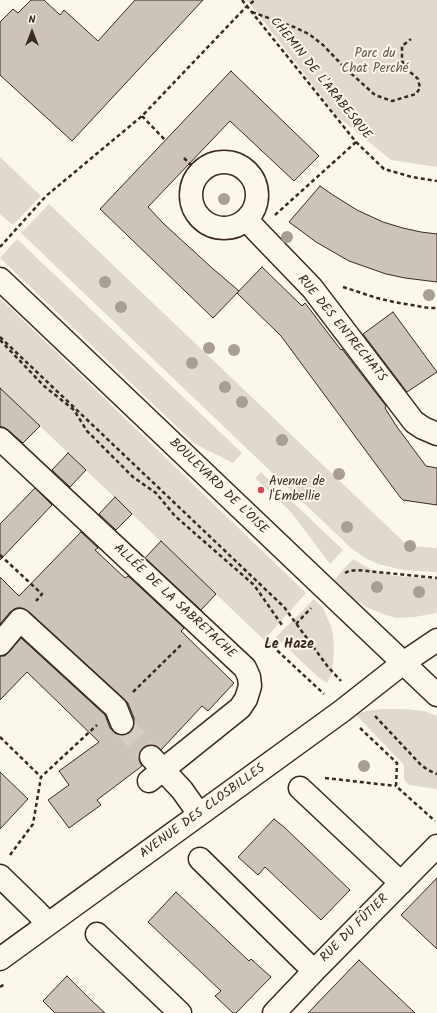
<!DOCTYPE html>
<meta charset="utf-8">
<style>
body{margin:0}
#map{position:relative;width:437px;height:1013px;overflow:hidden;background:#fbf7ec;font-family:Kalam,sans-serif}
canvas{display:block}
.north{position:absolute;left:12px;top:12px;width:40px;height:40px;-webkit-text-stroke:3px #fbf7ec;paint-order:stroke;rotate:0deg;font-size:11px;font-weight:700;line-height:16px;text-align:center;color:#3b2a1e}
.north::after{content:'';display:block;margin:auto;width:14px;height:18px;background:#3b2a1e;clip-path:polygon(50% 0,100% 100%,50% 72%,0 100%)}
</style>
<div id="map">
<canvas width="437" height="1013"></canvas>
<div class="north">N</div>
</div>
<script>
const g = document.querySelector('canvas').getContext('2d');
g.lineJoin = 'round';
function fillPath(path, color) {
  g.fillStyle = color;
  g.fill(path, 'evenodd');
}
function poly(rows) {
  const path = new Path2D();
  for (const r of rows) {
    if (r.length === 3) {
      path.moveTo(r[0] + r[2], r[1]);
      path.arc(r[0], r[1], r[2], 0, 2 * Math.PI);
      continue;
    }
    path.moveTo(r[0], r[1]);
    for (let i = 2; i < r.length; i += 2) path.lineTo(r[i], r[i + 1]);
  }
  return path;
}
function stroke(path, color, width, dash) {
  g.strokeStyle = color;
  g.lineWidth = width;
  g.lineCap = dash ? 'butt' : 'round';
  g.setLineDash(dash || []);
  g.stroke(path);
}
function label(font, color, halo, rows, align = 'center') {
  g.font = font + ' Kalam,sans-serif';
  g.lineWidth = 4;
  g.setLineDash([]);
  g.textBaseline = 'middle';
  g.strokeStyle = halo;
  g.fillStyle = color;
  for (const [text, x, y, turn = 0] of rows) {
    g.save();
    g.translate(x, y);
    g.rotate((+turn || 0) * Math.PI / 180);
    g.textAlign = isNaN(turn) ? turn : align;
    if (halo) g.strokeText(text, 0, 0);
    g.fillText(text, 0, 0);
    g.restore();
  }
}
const green = poly([
 [247,0,437,0,437,167,391,160,337,116],
 [0,157,41,196,13,225,0,214],
 [49,204,408,546,437,548,437,572,403,570,378,564,365,558,351,548,21,233],
 [17,239,242,453,233,463,195,444,0,258],
 [0,298,306,593,264,640,0,388],
 [261,472,343,550,330,564,291,512,255,478],
 [353,559,363,565,379,573,396,576,437,579,437,612,432,614,414,617,396,618,386,615,366,607,353,598,334,580],
 [314,599,323,608,331,626,333,634,334,648,333,664,332,673,327,683,318,677,276,637],
 [382,709,405,709,424,711,437,716,437,789,409,785,404,779,404,765,355,714,366,711]
]);
const building = poly([
 [31,0,44,0,60,15,64,10,98,41,135,0,203,0,72,141,0,75,0,22,13,9,18,13,31,0],
 [231,71,319,156,294,181,230,121,148,207,164,224,211,267,239,291,213,318,100,209,231,71],
 [320,186,333,195,357,210,383,222,403,228,421,232,437,234,437,282,405,278,386,274,349,261,316,242,289,222,320,186],
 [262,267,302,306,305,303,341,350,342,349,386,406,385,408,397,427,426,466,437,468,437,505,403,500,400,497,281,336,237,293,262,267],
 [393,312,437,372,407,392,363,334,393,312],
 [0,388,40,426,23,443,8,430,3,427,0,427,0,388],
 [68,453,86,470,70,487,52,470,68,453],
 [35,488,52,505,0,560,0,524,35,488],
 [115,497,132,514,116,530,99,514,115,497],
 [81,532,98,548,95,550,125,578,128,576,184,628,181,631,234,683,208,711,202,706,161,750,154,745,149,745,143,748,139,754,139,760,142,766,97,800,101,805,69,828,48,800,69,785,59,771,99,742,27,672,0,700,0,656,5,656,9,652,21,638,105,715,110,728,115,733,121,735,126,735,132,731,134,725,134,718,128,703,124,699,28,611,22,608,16,608,10,612,0,624,0,577,19,596,81,532],
 [161,541,216,594,201,610,145,558,161,541],
 [0,772,28,799,0,829,0,772],
 [274,819,284,827,350,890,321,920,265,867,258,875,238,857,274,819],
 [437,878,437,949,401,915,437,878],
 [176,892,249,961,251,959,271,977,236,1013,233,1013,215,996,221,991,148,922,176,892],
 [359,960,415,1013,308,1013,359,960],
 [67,976,91,1000,105,1013,55,1013,43,1001,67,976]
]);
const minorTunnel = poly([
 [122,723,151,757]
]);
const path = poly([
 [242,0,356,142,384,169,412,177,437,181],
 [252,12,294,27,309,34,323,45,344,67,375,95,392,101,416,94,420,88,418,79,409,71,402,61,402,46,411,39],
 [142,116,165,140],
 [184,158,200,174],
 [275,215,356,142],
 [0,247,46,196,142,116,247,6,255,0],
 [343,287,377,298,394,302,429,308,437,308],
 [0,337,284,607,328,667,341,681],
 [0,340,44,386,74,410,87,431,133,477,156,493,175,516,254,585,282,625],
 [0,555,42,594,36,601],
 [345,573,349,571,357,570,437,578],
 [296,624,311,608],
 [267,641,324,694],
 [133,692,182,644],
 [375,716,421,765,428,770,437,774],
 [360,728,397,763,396,786,435,821],
 [0,737,41,777],
 [325,778,396,786],
 [10,855,33,824,41,777,97,725],
 [0,987,5,984]
]);
const minor = poly([
 [224,195,33],
 [247,220,257,231,312,288,414,422,423,428,437,434],
 [0,439,245,668,249,677,250,686,246,699,240,708,149,781],
 [0,644,20,620,116,708,122,723],
 [151,757,182,790,199,814],
 [300,788,401,883],
 [200,859,314,971],
 [0,876,37,912,48,924],
 [97,934,180,1013],
 [0,959,342,711,403,663,437,640],
 [274,1013,314,971,437,846]
]);
const major = poly([
 [0,279,437,695]
]);
const trees = [
 [224,199],
 [287,237],
 [105,282],
 [429,295],
 [121,307],
 [209,348],
 [234,350],
 [192,363],
 [225,387],
 [242,402],
 [282,440],
 [339,474],
 [347,527],
 [410,546],
 [377,587],
 [419,592],
 [364,766]
];
const markers = [
 [261,490,4,"#d1495b"]
];
const parkNames = [
 ["Parc du",375,55],
 ["Chat Perché",375,70]
];
const streetNames = [
 ["CHEMIN DE L'ARABESQUE",320,79,51],
 ["RUE DES ENTRECHATS",341,329,51],
 ["BOULEVARD DE L'OISE",218,487,44],
 ["ALLÉE DE LA SABRETACHE",174,602,43],
 ["AVENUE DES CLOSBILLES",203,812,-36],
 ["RUE DU FÛTIER",355,929,-45]
];
const poiNames = [
 ["Avenue de",269,483],
 ["l'Embellie",269,498]
];
const neighbourhoodNames = [
 ["Le Haze",289,646]
];
fillPath(green, '#dfd9ce');
fillPath(building, '#ccc4b9');
stroke(building, '#3b2a1e', 1);
stroke(minorTunnel, '#d5cec3', 22, [22, 11]);
stroke(minor, '#3b2a1e', 25);
stroke(major, '#3b2a1e', 25);
stroke(path, '#3b2a1e', 2.5, [4, 3]);
stroke(minor, '#fbf7ec', 22);
stroke(major, '#fbf7ec', 22);
g.fillStyle = '#a89e93';
for (const [x, y] of trees) {
  g.beginPath();
  g.arc(x, y, 6, 0, 2 * Math.PI);
  g.fill();
}
for (const [x, y, r, color] of markers) {
  const dot = new Path2D();
  dot.arc(x, y, r, 0, 2 * Math.PI);
  g.fillStyle = color;
  g.fill(dot);
  stroke(dot, '#fbf7ec', 1.5);
}
label('13px', '#64564a', '#fbf7ec', parkNames);
label('13px', '#3b2a1e', '#fbf7ec', streetNames);
label('13px', '#3b2a1e', '#fbf7ec', poiNames, 'left');
label('bold 14px', '#3b2a1e', '#fbf7ec', neighbourhoodNames);
</script>
